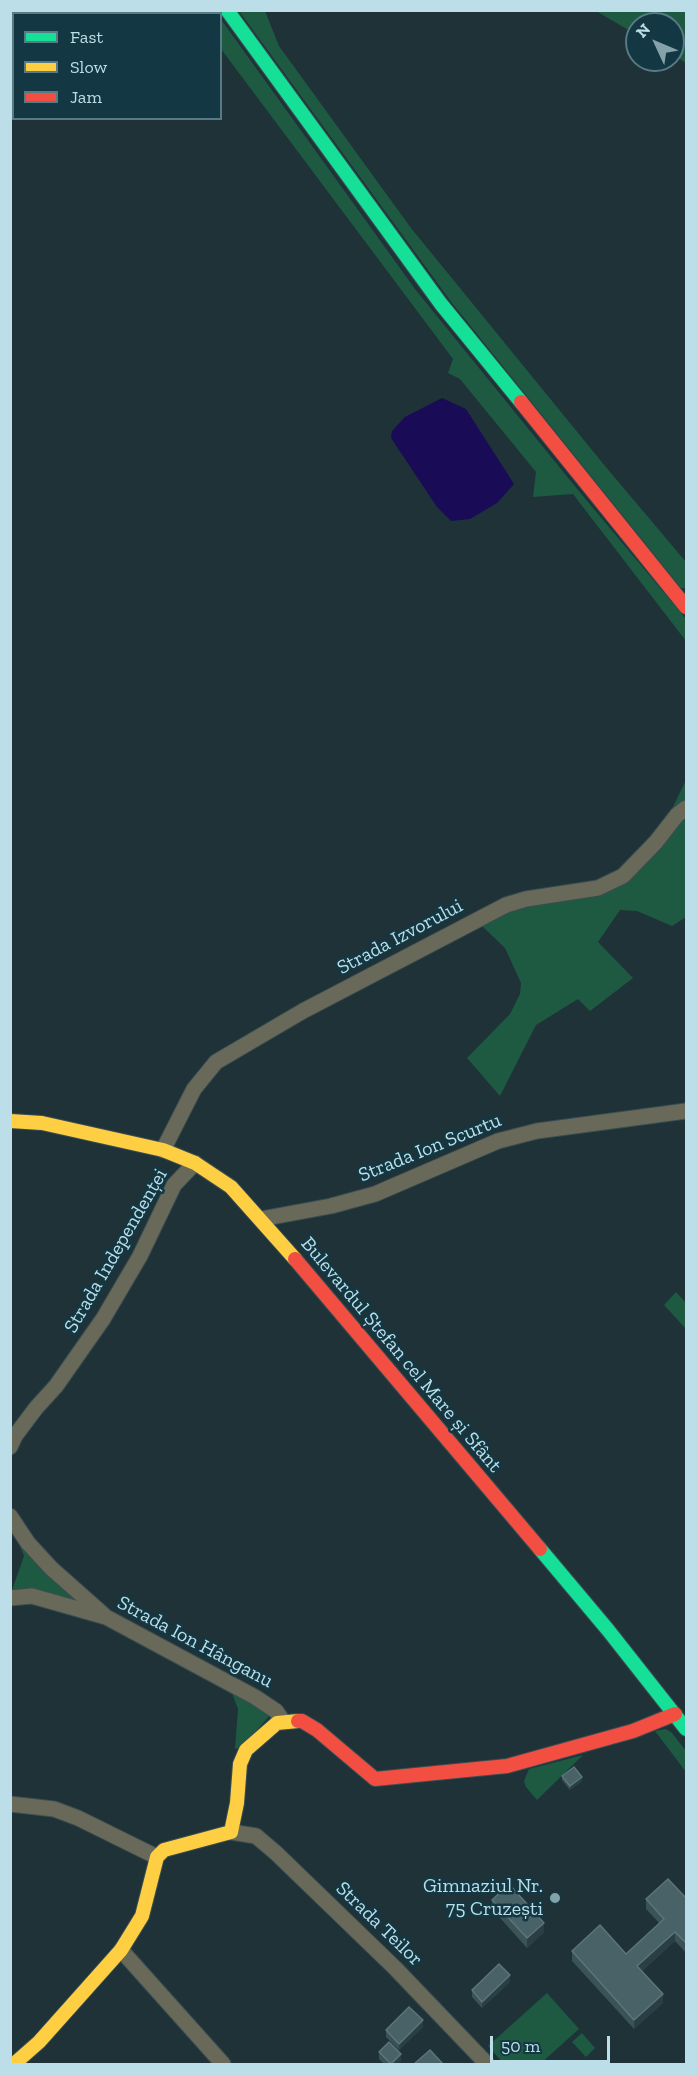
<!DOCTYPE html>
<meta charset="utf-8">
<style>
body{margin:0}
#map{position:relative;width:697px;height:2075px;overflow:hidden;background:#1e3238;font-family:"Zilla Slab",serif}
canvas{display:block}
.frame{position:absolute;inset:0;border:12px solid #bcdee9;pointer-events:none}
.legend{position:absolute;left:12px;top:12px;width:210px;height:108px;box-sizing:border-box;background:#133843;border:2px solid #577a85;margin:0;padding:8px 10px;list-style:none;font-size:18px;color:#bcdee9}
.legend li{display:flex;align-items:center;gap:12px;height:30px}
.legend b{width:30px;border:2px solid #577a85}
.north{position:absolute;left:625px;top:12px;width:60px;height:60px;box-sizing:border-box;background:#133843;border:2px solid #577a85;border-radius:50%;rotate:314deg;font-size:16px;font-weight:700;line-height:24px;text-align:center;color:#bcdee9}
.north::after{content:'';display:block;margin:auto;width:21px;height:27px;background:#85a2ab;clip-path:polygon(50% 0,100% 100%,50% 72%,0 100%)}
.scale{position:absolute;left:490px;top:2036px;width:120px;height:27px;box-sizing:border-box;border:3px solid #bcdee9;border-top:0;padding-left:8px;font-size:18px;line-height:21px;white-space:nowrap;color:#bcdee9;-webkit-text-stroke:4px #133843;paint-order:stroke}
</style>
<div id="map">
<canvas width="697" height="2075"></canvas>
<div class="frame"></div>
<ul class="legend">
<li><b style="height:8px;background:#16e098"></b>Fast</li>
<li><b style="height:8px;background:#ffcf43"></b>Slow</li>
<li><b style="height:8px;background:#f24e42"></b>Jam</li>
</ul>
<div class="north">N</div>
<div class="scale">50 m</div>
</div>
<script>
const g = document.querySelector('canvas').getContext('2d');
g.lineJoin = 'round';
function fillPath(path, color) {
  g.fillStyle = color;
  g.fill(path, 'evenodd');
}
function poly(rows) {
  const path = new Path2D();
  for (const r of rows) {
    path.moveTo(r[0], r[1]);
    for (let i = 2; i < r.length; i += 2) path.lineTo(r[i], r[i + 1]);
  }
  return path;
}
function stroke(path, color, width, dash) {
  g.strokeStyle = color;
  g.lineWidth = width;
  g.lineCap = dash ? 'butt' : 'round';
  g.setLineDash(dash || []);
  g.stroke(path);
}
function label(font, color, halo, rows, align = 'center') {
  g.font = font + ' "Zilla Slab",serif';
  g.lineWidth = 5;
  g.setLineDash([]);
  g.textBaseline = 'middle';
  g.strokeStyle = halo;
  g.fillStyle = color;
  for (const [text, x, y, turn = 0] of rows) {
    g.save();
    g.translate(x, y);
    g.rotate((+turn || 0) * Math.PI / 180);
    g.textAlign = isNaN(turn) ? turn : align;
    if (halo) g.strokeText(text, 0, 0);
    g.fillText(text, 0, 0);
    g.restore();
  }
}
const green = poly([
 [239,11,265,11,279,46,411,228,605,466,686,562,686,588,681,588,452,303],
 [596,11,686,11,686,63,673,55,673,24,637,24,637,35],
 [220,18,415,289,578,490,686,619,686,641,573,494,533,497,536,472,460,379,448,373,453,359,221,49],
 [686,780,686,802,668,817],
 [686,816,686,917,672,926,637,911,620,910,598,942,633,978,590,1011,578,999,536,1025,500,1096,467,1058,510,1014,520,994,521,983,505,948,482,926,499,916,523,906,595,893],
 [676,1292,686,1303,686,1329,664,1305],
 [18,1541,90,1609,11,1593,24,1556],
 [232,1693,243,1697,270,1715,242,1747,235,1749,238,1709],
 [666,1729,672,1733,686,1751,686,1772,655,1731],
 [583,1755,537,1800,526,1787,524,1781,529,1769],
 [547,1993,579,2029,540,2064,504,2064,488,2046],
 [582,2033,595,2048,586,2057,572,2042]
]);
const water = poly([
 [442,398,466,409,514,484,497,503,470,519,451,521,437,507,391,438,392,431,405,417]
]);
const street = poly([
 [163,1150,194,1089,216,1062,303,1011,506,905,526,899,598,888,623,876,656,842,677,815,686,808],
 [261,1219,331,1206,375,1194,498,1141,537,1131,686,1111],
 [10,1447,15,1436,36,1408,56,1386,103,1319,140,1256,174,1185,195,1163],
 [10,1516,28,1543,51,1568,104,1615],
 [10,1598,32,1596,106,1617,255,1697,276,1711,283,1721],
 [10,1804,54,1809,78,1818,157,1857],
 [231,1832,256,1836,276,1853,395,1968,487,2064],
 [121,1950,223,2064]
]);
const fast = poly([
 [227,10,441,304,521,402],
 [540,1549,608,1630,686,1729]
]);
const slow = poly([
 [10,1121,42,1123,163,1150,195,1163,231,1187,295,1259],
 [14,2064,39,2042,121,1950,142,1916,157,1857,164,1850,231,1832,237,1803,240,1764,246,1750,277,1723,298,1721]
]);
const jam = poly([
 [521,402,686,607],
 [295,1259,540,1549],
 [298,1721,302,1721,317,1730,375,1779,507,1766,633,1731,675,1714]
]);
const wall = poly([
 [562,1776,582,1781,570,1790,562,1780],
 [646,1899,687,1899,687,1954,675,1941,642,1971,663,2003,634,2029,572,1961,572,1951,626,1954,660,1924,646,1909],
 [492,1900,544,1932,527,1948,492,1909],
 [510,1982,482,2008,472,1997,472,1990],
 [423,2027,399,2050,386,2037,386,2030],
 [379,2052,401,2061,397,2064,384,2064,379,2059]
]);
const shadedWall = poly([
 [582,1777,582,1781,570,1790,570,1786],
 [544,1923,544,1932,527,1948,527,1938],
 [675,1932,675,1941,637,1975,637,1966],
 [510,1975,510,1982,482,2008,482,2002],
 [663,1994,663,2003,634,2029,634,2020],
 [423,2020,423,2027,399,2050,399,2044],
 [401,2054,401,2061,397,2064,391,2064]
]);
const building = poly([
 [574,1767,582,1777,570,1786,562,1776,574,1767],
 [668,1879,687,1899,687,1944,675,1932,637,1966,663,1994,634,2020,572,1951,600,1925,626,1954,664,1919,646,1899,668,1879],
 [509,1884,544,1923,527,1938,492,1900,509,1884],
 [499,1964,510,1975,482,2002,472,1990,499,1964],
 [409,2007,423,2020,399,2044,386,2030,409,2007],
 [389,2042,401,2054,391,2064,379,2052,389,2042],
 [430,2050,443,2064,414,2064,430,2050]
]);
const markers = [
 [555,1898,6,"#85a2ab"]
];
const streetNames = [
 ["Strada Izvorului",400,937,-28],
 ["Strada Ion Scurtu",430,1148,-22],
 ["Strada Independenței",116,1251,-60],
 ["Bulevardul Ștefan cel Mare și Sfânt",401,1355,50],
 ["Strada Ion Hânganu",195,1642,28],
 ["Strada Teilor",379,1924,44]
];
const poiNames = [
 ["Gimnaziul Nr.",543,1886],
 ["75 Cruzești",543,1909]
];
fillPath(green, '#1e5a42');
fillPath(water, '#1a0b57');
stroke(street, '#3a4d52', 17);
stroke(fast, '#3a4d52', 16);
stroke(slow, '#3a4d52', 16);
stroke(jam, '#3a4d52', 16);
stroke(street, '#69695a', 15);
stroke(fast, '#16e098', 14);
stroke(slow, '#ffcf43', 14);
stroke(jam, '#f24e42', 14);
fillPath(wall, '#3b5257');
fillPath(shadedWall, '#293f44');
fillPath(building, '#496267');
stroke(building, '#5b757b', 1.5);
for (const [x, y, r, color] of markers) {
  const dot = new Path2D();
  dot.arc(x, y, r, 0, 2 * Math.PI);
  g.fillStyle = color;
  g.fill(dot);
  stroke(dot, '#133843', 2);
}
label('20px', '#bcdee9', '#133843', streetNames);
label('20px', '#bcdee9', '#133843', poiNames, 'right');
</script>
